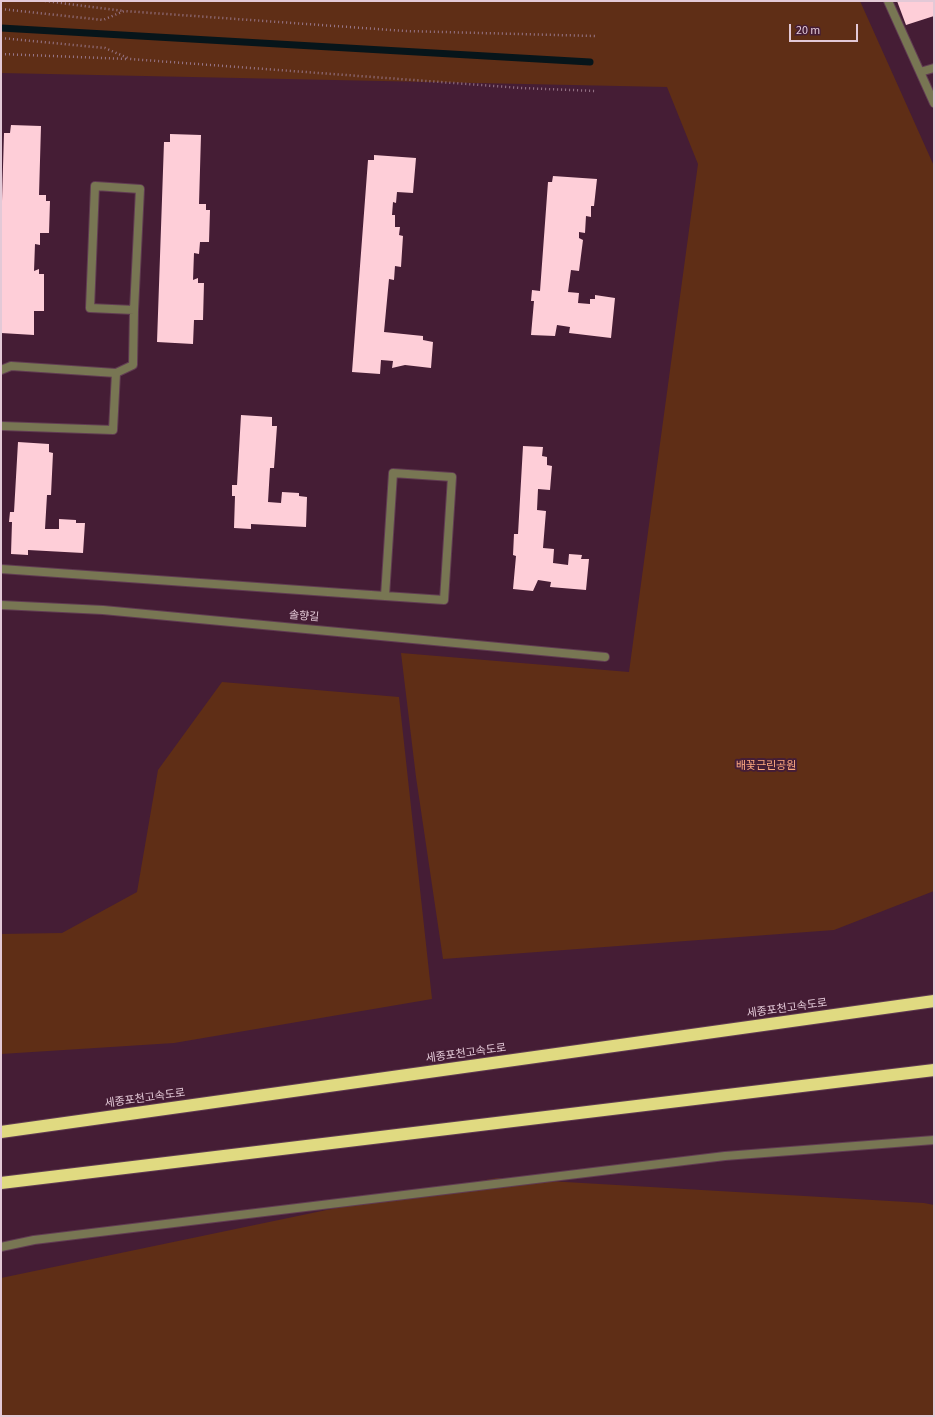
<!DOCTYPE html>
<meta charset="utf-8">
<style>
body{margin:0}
#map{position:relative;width:935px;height:1417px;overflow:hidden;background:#451d35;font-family:"Source Sans 3",sans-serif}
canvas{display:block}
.frame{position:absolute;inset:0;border:2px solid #e3c9d7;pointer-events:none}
.scale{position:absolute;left:789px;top:24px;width:69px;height:18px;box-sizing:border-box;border:2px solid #e3c9d7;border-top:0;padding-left:5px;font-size:12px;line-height:14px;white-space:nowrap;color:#e3c9d7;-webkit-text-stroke:3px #451d35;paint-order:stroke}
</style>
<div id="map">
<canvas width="935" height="1417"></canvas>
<div class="frame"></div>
<div class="scale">20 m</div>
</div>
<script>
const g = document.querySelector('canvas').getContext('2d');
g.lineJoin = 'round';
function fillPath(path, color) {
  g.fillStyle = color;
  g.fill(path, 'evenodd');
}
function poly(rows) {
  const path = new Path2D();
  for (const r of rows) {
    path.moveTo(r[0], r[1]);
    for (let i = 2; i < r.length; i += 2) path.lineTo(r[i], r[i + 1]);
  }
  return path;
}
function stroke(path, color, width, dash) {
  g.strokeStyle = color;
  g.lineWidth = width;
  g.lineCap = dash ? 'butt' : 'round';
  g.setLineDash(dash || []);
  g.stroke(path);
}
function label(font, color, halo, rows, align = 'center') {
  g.font = font + ' "Source Sans 3","Noto Sans KR",sans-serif';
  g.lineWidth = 4;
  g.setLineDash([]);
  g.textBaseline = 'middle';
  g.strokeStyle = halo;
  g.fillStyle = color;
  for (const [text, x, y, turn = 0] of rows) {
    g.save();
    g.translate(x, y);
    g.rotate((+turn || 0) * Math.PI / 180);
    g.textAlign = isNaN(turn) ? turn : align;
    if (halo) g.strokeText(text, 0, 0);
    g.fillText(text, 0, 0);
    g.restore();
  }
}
const green = poly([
 [1,1,860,1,934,166,934,891,834,930,443,959,416,777,401,653,629,672,698,164,667,87,1,73],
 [222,682,399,697,432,999,174,1043,1,1054,1,934,62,933,137,892,158,770],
 [497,1178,924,1203,934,1205,934,1416,1,1416,1,1278,384,1198]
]);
const stream = poly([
 [1,28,590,62]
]);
const building = poly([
 [897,1,934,1,934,16,906,25],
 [11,125,41,126,39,195,46,195,46,201,50,201,49,233,40,233,40,245,35,244,34,271,39,269,39,274,44,274,44,311,34,311,34,335,1,333,1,235,4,133,10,133],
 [170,134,201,135,199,204,206,204,206,210,210,210,209,242,200,242,199,254,194,253,193,280,198,278,198,283,204,283,203,320,194,320,193,344,157,342,164,142,170,142],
 [374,155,416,158,413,193,397,192,396,203,393,202,392,215,395,215,395,227,400,227,399,235,403,236,401,267,395,266,394,280,389,279,384,332,423,336,423,340,433,342,431,368,405,365,392,368,393,361,381,360,380,374,352,372,368,160,374,160],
 [553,176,597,179,594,206,591,206,591,217,586,216,585,233,579,232,579,238,583,240,579,271,571,270,568,292,579,293,578,303,590,304,590,299,595,299,595,295,615,298,611,338,569,333,570,327,557,325,555,336,531,335,534,301,531,301,532,290,540,291,548,182,552,182],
 [241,415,272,417,272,426,277,426,274,468,270,468,268,502,281,503,282,492,299,493,299,496,307,497,306,527,251,524,251,529,234,528,235,496,232,496,232,485,237,485],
 [18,442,49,444,49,452,53,453,51,495,47,495,45,529,59,529,59,519,76,520,76,523,85,523,83,553,28,550,28,555,11,554,12,522,9,522,10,512,14,512],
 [523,446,543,447,542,456,547,457,547,465,552,466,550,490,538,489,537,510,546,511,543,548,554,549,553,563,568,565,569,554,582,555,581,559,589,559,586,590,550,587,551,582,538,580,533,591,513,589,516,556,513,555,514,534,518,534]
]);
const path = poly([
 [45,1,124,11],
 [1,9,103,20,124,11,405,31,595,36],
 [1,38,105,48,130,59,521,88,596,91],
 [1,54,128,59]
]);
const lane = poly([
 [1,370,11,366,116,373,133,365,134,310,140,189,95,186,90,308,134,310],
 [1,426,113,430,116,373],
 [1,569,385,596,444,600,452,477,393,473,385,596]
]);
const street = poly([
 [888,1,934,103],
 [920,72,934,68],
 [1,605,103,610,605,657],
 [1,1247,34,1240,725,1156,934,1140]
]);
const highway = poly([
 [1,1132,934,1001],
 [1,1183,934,1070]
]);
const streetNames = [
 ["솔향길",304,617,5],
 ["세종포천고속도로",787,1009,-8],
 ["세종포천고속도로",466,1054,-8],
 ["세종포천고속도로",145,1099,-8]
];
const parkNames = [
 ["배꽃근린공원",766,767]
];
fillPath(green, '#5f2e16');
stroke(stream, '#07151a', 7);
fillPath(building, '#feced8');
stroke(lane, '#613c52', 10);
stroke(street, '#613c52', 10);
stroke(highway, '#613c52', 14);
stroke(path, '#98778a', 2.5, [1, 3]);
stroke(lane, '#787653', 8);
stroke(street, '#787653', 8);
stroke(highway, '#e0da81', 12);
label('11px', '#e3c9d7', '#451d35', streetNames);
label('11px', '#fca881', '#451d35', parkNames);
</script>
